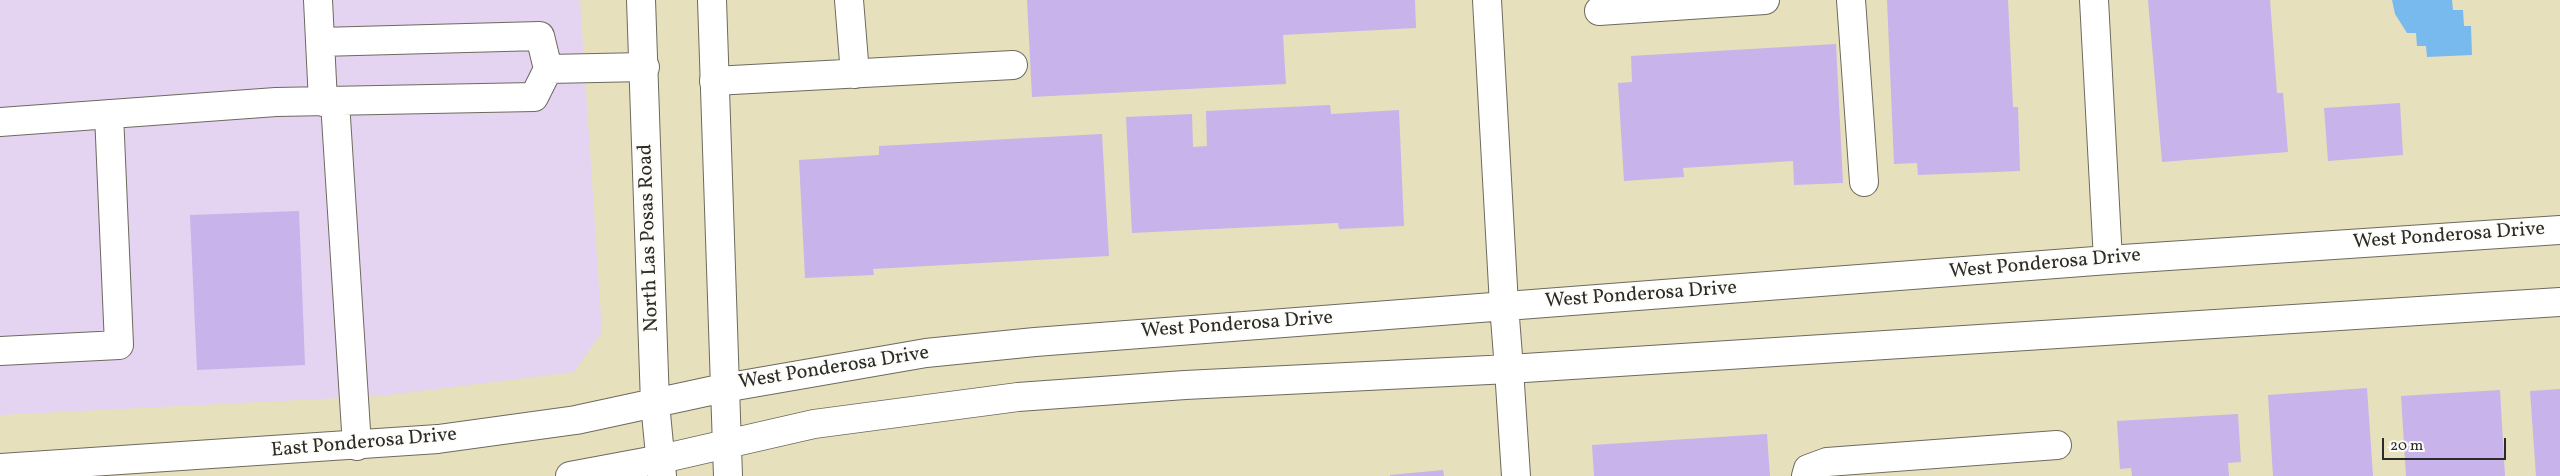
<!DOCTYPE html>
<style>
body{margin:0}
#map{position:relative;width:2560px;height:476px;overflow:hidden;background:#e7e0bc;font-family:Vollkorn,serif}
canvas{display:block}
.scale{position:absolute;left:2382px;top:438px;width:124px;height:22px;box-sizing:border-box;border:2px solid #2b2b2b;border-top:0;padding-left:6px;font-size:15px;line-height:18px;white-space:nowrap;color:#2b2b2b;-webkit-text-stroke:4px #fdfcf7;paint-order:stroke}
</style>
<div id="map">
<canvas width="2560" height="476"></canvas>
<div class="scale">20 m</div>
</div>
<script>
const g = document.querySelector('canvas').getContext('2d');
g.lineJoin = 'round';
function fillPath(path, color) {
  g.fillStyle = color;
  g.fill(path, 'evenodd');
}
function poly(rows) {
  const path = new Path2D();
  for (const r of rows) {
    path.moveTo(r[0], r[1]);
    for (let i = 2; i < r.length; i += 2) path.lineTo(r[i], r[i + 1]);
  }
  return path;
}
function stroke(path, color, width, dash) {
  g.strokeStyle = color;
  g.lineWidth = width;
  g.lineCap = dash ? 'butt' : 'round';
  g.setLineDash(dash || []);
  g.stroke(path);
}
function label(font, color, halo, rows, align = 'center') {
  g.font = font + ' Vollkorn,serif';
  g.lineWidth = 4;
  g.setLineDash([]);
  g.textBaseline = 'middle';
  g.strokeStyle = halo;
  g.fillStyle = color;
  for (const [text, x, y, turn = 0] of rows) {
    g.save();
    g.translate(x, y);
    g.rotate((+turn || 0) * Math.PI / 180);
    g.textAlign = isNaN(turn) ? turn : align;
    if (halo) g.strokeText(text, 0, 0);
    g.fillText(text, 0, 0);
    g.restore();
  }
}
const built = poly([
 [0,0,580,0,602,332,574,372,380,396,0,415]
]);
const water = poly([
 [2392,0,2452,0,2453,10,2463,10,2464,26,2471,26,2472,55,2427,57,2426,46,2417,46,2416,33,2407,33,2395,14]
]);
const building = poly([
 [1027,0,1415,0,1416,28,1283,35,1286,84,1032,97],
 [1887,0,2008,0,2013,107,2018,107,2020,171,1918,175,1917,163,1894,164],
 [2148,0,2270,0,2277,93,2283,93,2288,152,2162,162],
 [1836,44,1843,183,1794,185,1793,161,1683,168,1684,177,1624,181,1618,83,1632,82,1631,56],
 [2400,103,2403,155,2328,161,2324,108],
 [1330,105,1331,114,1399,110,1404,226,1339,229,1338,223,1132,233,1126,117,1192,114,1193,147,1207,146,1206,111],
 [1102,134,1109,256,873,269,874,275,805,278,799,160,879,155,879,146],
 [299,211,305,365,197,370,190,215],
 [2367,388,2373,476,2273,476,2268,395],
 [2560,389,2560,476,2536,476,2530,391],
 [2500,390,2505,476,2406,476,2401,396],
 [2238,414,2241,462,2228,463,2229,476,2132,476,2131,468,2120,469,2117,421],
 [1767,434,1770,476,1594,476,1592,445],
 [1443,470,1444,476,1390,476,1390,475]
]);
const minor = poly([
 [318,0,323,102],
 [849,0,855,74],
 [1487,0,1504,305],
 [1851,0,1864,182],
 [2094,0,2108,260],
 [1599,11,1765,0],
 [320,42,540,36,548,69],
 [714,81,1013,65],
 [335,102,357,446],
 [0,122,276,102,534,97,548,69,645,67],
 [0,351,119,345,109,114],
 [1509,369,1516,476],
 [1806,476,1808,469,1827,462,2057,445]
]);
const major = poly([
 [641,0,655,403,662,476],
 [712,0,728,476],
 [1504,305,1509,369],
 [0,468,438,439,576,420,724,388,926,353,1035,342,2108,260,2560,230],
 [570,476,661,459,814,424,1018,397,1185,385,1509,369,2560,302]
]);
const streetNames = [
 ["West Ponderosa Drive",2449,237,-4],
 ["North Las Posas Road",650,238,-92],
 ["West Ponderosa Drive",2045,265,-5],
 ["West Ponderosa Drive",1641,296,-4],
 ["West Ponderosa Drive",1237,326,-4],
 ["West Ponderosa Drive",834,369,-9],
 ["East Ponderosa Drive",364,444,-5]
];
fillPath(built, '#e4d3f1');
fillPath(water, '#79baee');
fillPath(building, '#c8b3ea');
stroke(minor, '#6d6a5e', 30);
stroke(major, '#6d6a5e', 30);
stroke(minor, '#fff', 28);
stroke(major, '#fff', 28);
label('20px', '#2b2b2b', '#fdfcf7', streetNames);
</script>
